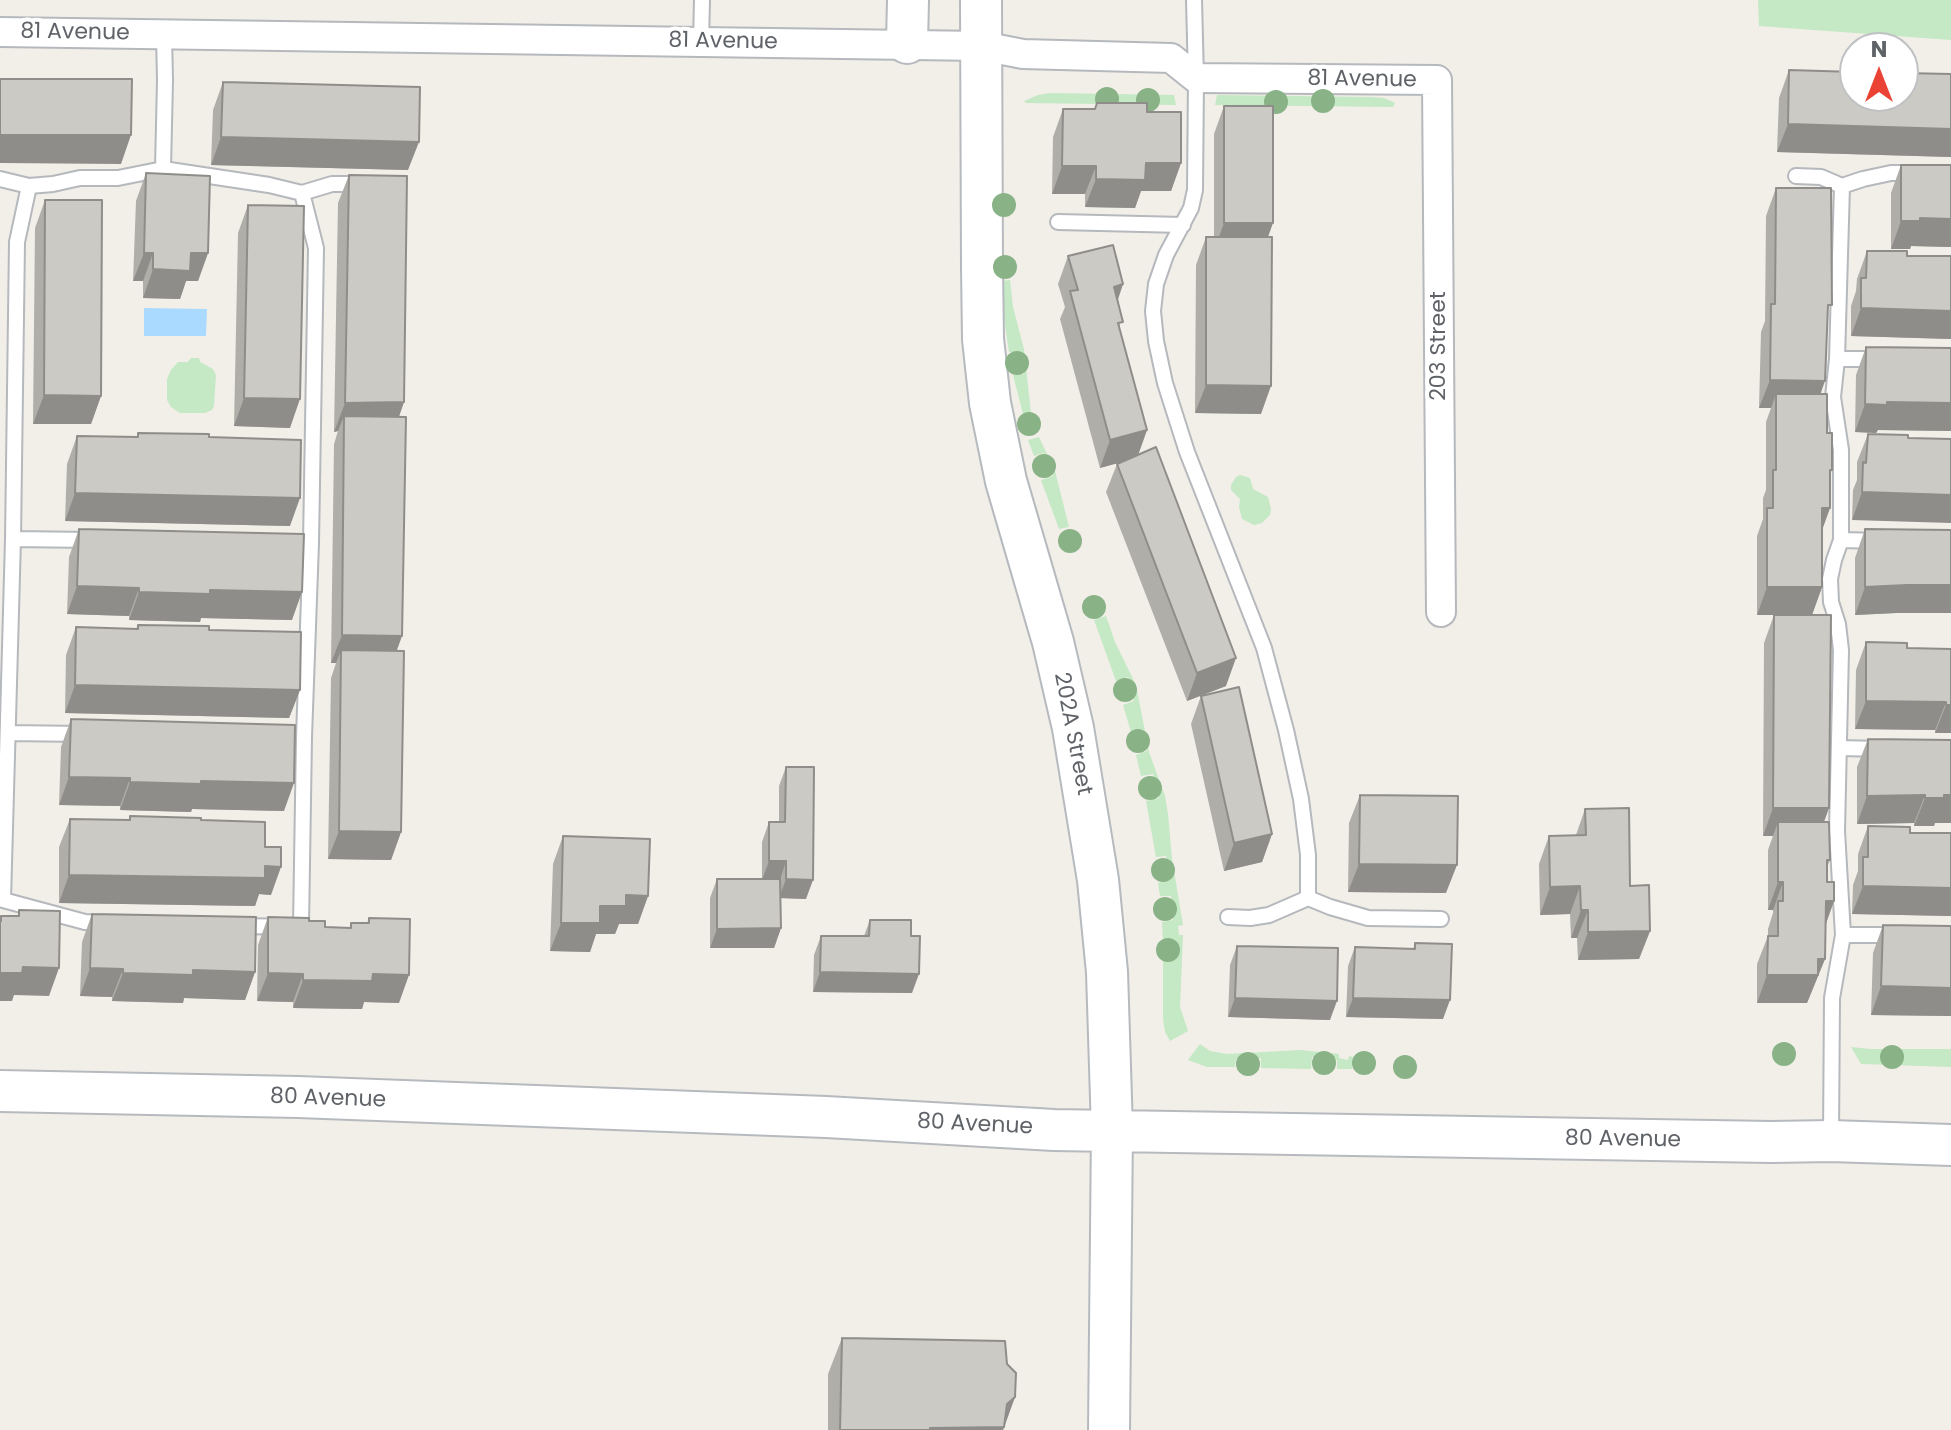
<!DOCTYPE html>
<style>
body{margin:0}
#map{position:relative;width:1951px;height:1430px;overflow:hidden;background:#f1efe8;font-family:Poppins,sans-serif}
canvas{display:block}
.north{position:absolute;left:1839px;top:32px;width:80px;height:80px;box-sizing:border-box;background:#fff;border:2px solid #bfc1c3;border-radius:50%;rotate:0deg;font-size:22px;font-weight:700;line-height:32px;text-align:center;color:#5f6368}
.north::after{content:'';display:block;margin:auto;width:28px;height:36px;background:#ea4335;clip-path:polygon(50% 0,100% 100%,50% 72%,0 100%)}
</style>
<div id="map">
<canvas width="1951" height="1430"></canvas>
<div class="north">N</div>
</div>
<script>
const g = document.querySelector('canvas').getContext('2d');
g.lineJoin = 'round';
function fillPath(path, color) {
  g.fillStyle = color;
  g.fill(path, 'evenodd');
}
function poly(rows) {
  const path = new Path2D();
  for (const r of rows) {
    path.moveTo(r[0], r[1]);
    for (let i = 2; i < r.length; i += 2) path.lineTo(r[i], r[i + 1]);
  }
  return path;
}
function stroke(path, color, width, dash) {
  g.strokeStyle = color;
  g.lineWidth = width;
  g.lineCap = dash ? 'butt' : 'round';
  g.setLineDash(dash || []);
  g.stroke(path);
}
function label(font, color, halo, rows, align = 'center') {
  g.font = font + ' Poppins,sans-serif';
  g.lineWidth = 8;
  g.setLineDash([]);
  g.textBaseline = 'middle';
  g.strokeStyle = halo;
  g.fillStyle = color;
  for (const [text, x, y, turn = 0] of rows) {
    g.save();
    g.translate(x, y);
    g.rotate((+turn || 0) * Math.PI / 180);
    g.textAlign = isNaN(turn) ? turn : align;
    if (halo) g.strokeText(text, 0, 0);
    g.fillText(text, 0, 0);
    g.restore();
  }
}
const green = poly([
 [1758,0,1951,0,1951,40,1759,26],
 [1050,93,1174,95,1176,105,1026,103,1024,101,1038,95],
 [1217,95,1372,97,1384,98,1395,103,1393,107,1215,105],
 [1010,280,1013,307,1024,349,1031,413,1023,414,1013,375,1024,374,1022,352,1009,352,1003,311,1000,281],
 [191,358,199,358,200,362,213,369,216,375,214,406,212,410,205,413,180,413,171,407,167,400,167,379,171,370,178,362,188,362],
 [1039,437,1055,471,1069,527,1059,529,1041,480,1053,476,1050,464,1044,453,1034,456,1028,440],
 [1240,475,1250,478,1253,489,1268,497,1271,509,1270,515,1262,523,1254,525,1242,519,1239,507,1240,499,1231,490,1231,485,1236,477],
 [1106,616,1115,642,1136,685,1149,752,1165,796,1168,814,1172,859,1183,925,1178,926,1179,935,1183,935,1180,1007,1188,1031,1170,1041,1165,1032,1163,1019,1163,960,1174,959,1174,940,1163,941,1162,922,1173,920,1171,896,1160,896,1158,883,1170,880,1166,856,1156,857,1146,801,1159,798,1153,774,1141,776,1136,755,1147,751,1142,729,1131,732,1123,705,1134,701,1128,677,1116,681,1094,620],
 [1200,1044,1210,1051,1227,1054,1300,1050,1339,1054,1339,1058,1348,1060,1349,1056,1353,1057,1352,1069,1337,1069,1337,1060,1312,1057,1311,1069,1261,1068,1261,1058,1236,1059,1235,1067,1207,1067,1188,1060],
 [1851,1047,1870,1049,1951,1049,1951,1067,1861,1064]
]);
const water = poly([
 [144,308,207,309,206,336,144,336]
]);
const lane = poly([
 [1194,0,1196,78,1195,190,1191,208,1166,255,1156,284,1153,311,1156,341,1165,383,1187,452,1264,648,1272,678,1286,730,1301,799,1308,855,1308,898],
 [701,42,702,0],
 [163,169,165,80,164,34],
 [1796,176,1821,177,1842,186],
 [0,179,29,186,53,184,80,178,118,178,163,169,269,185,302,193,332,184,365,184],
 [29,186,17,242,13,539,3,900,85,922,105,923],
 [1058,222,1183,225],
 [1837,359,1881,359],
 [13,539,92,540],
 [1841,540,1881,541],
 [8,733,84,734],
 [1839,748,1883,749],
 [1228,917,1250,918,1269,915,1308,898,1330,907,1368,918,1441,919],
 [237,926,301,927,304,737,311,543,316,248,302,193],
 [1843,935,1895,935],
 [1831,1137,1832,998,1843,935,1837,831,1841,650,1838,624,1831,602,1830,579,1834,560,1841,540,1841,450,1833,397,1837,359,1842,186,1863,179,1891,173,1951,173]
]);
const street = poly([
 [0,32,982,46,1023,54,1171,58,1196,78,1437,80,1441,612]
]);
const secondary = poly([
 [981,0,982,267,983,339,990,403,1006,481,1053,642,1073,728,1098,880,1107,972,1112,1130,1109,1430],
 [907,43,908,0],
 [0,1091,298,1097,826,1117,1054,1130,1771,1142,1831,1141,1951,1145]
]);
const trees = [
 [1107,99],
 [1148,100],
 [1323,101],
 [1276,102],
 [1004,205],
 [1005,267],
 [1017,363],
 [1029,424],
 [1044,466],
 [1070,541],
 [1094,607],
 [1125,690],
 [1138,741],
 [1150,788],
 [1163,870],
 [1165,909],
 [1168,950],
 [1784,1054],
 [1892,1057],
 [1324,1063],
 [1364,1063],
 [1248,1064],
 [1405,1067]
];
const wall = poly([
 [1789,70,1951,74,1951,157,1777,152,1779,98],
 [223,82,408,170,211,165,213,110],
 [1224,106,1267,237,1261,414,1195,413,1196,265,1206,237,1214,237,1214,134],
 [1063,109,1147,112,1181,163,1171,191,1141,191,1135,208,1085,207,1085,194,1052,194,1053,137],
 [1901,165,1951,165,1951,247,1911,246,1910,249,1891,249,1891,193],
 [146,173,208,253,198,281,186,281,180,299,143,298,143,281,133,281,136,201],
 [349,175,404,402,399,417,397,651,401,832,391,860,328,859,331,678,336,663,331,663,334,444,338,431,334,432,338,203],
 [1776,188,1828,316,1821,394,1832,470,1830,475,1830,508,1822,529,1822,587,1812,615,1757,615,1757,536,1763,519,1763,498,1766,490,1766,422,1771,408,1759,408,1761,332,1765,321,1766,216],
 [45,200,101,396,91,424,33,424,35,228],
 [248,205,290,428,234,426,238,233],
 [1867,251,1907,256,1951,256,1951,339,1851,336,1851,306,1856,291,1857,279],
 [1068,256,1123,284,1118,300,1120,330,1147,430,1138,455,1226,686,1187,701,1106,492,1117,464,1120,462,1100,468,1060,319,1065,307,1058,284],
 [1866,347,1951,348,1951,431,1878,430,1876,433,1855,432,1856,375],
 [138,433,209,437,290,526,65,521,67,464,77,436,137,437],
 [1868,434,1908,435,1852,520,1853,490,1857,480,1857,462],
 [79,529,292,620,201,618,200,622,129,620,129,616,67,614,69,557],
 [1865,529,1951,530,1951,613,1896,613,1855,615,1855,558],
 [1774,615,1824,822,1830,860,1827,867,1827,882,1834,901,1826,923,1825,959,1807,1003,1757,1003,1757,964,1768,936,1768,929,1773,913,1773,910,1768,910,1768,850,1773,836,1763,836,1764,643],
 [138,625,209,630,300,690,289,718,65,713,66,655,76,627,136,629],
 [1866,642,1907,648,1951,649,1951,733,1935,733,1935,730,1855,729,1856,670],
 [1201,696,1272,834,1262,862,1224,871,1191,724],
 [71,719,284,811,192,809,191,812,120,810,120,806,59,805,61,747],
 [1868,739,1951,740,1934,826,1914,826,1914,823,1857,824,1857,767],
 [786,767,806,899,780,898,781,928,774,948,710,948,710,898,717,879,762,879,762,842,769,822,779,822,779,786],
 [1360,795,1446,893,1348,892,1349,823],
 [1585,809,1630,886,1650,931,1639,959,1578,960,1577,938,1571,938,1570,914,1540,915,1539,864,1549,836,1576,835],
 [130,816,201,820,265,847,271,895,259,894,255,906,59,903,59,847,70,819,129,820],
 [1868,826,1910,833,1951,833,1951,916,1852,914,1853,885,1858,871,1858,854],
 [563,836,648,896,638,924,619,924,615,934,596,934,590,952,550,951,553,864],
 [92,914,255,972,245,1000,184,998,183,1003,112,1001,112,997,80,996,82,942],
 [268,917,309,921,325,927,350,928,351,923,367,923,369,918,399,1003,364,1002,362,1009,293,1008,293,1002,257,1001,258,945],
 [870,920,911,936,912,993,813,992,814,955,821,936,864,936],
 [1883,925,1951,926,1951,1016,1871,1015,1873,953],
 [1415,943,1443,1019,1346,1017,1348,966,1355,947,1413,949],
 [1237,946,1330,1020,1228,1017,1230,965],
 [842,1338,1007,1364,1015,1397,1003,1430,828,1430,828,1374]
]);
const shadedWall = poly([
 [1788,124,1951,129,1951,157,1777,152],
 [0,135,131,135,121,164,0,163],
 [221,137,419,142,408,170,211,165],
 [1146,163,1181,163,1171,191,1141,191,1135,208,1085,207,1096,179],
 [1062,166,1096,166,1085,194,1052,194],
 [1920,218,1951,219,1951,247,1911,246,1910,249,1891,249,1901,221],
 [1224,223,1273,223,1263,251,1214,251],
 [144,253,153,253,143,281,133,281],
 [191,253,208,253,198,281,186,281,180,299,143,298,153,269],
 [1123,284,1113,312,1114,287],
 [1861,308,1951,311,1951,339,1851,336],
 [1770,380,1825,381,1815,409,1776,394,1771,408,1759,408],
 [1206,385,1271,386,1261,414,1195,413],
 [44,395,101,396,91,424,33,424],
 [244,398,300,399,290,428,234,426],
 [404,402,394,430,344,416,338,431,334,432,345,403],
 [1887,402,1951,403,1951,431,1878,430,1876,433,1855,432,1865,404],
 [1147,430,1137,458,1100,468,1110,440],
 [1862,492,1951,495,1951,523,1852,520],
 [75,493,300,498,290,526,65,521],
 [1822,508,1830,508,1820,536],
 [1907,585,1951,585,1951,613,1896,613,1855,615,1865,587],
 [77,586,139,588,129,616,67,614],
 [1767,587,1822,587,1812,615,1757,615],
 [210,590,302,592,292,620,201,618,200,622,129,620,139,592],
 [342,635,402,636,392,664,341,650,336,663,331,663],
 [1236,658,1226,686,1187,701,1197,673],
 [75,685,300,690,289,718,65,713],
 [1866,701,1946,702,1935,730,1855,729],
 [1946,705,1951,705,1951,733,1935,733],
 [69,777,130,778,120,806,59,805],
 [201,781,294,783,284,811,192,809,191,812,120,810,130,782],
 [1925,795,1914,823,1857,824,1867,796],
 [1944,795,1951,795,1951,823,1935,823,1934,826,1914,826,1925,798],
 [1773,808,1829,808,1819,836,1778,822,1773,836,1763,836],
 [339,831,401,832,391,860,328,859],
 [1272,834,1262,862,1224,871,1234,843],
 [769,861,786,861,780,880,762,880],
 [1359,864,1457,865,1446,893,1348,892],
 [265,866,281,867,271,895,259,894,255,906,59,903,69,875],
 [786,879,813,880,806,899,779,898],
 [1778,882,1783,882,1773,910,1768,910],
 [1580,886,1570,914,1540,915,1550,887],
 [1863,886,1951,888,1951,916,1852,914],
 [626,895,648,896,638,924,619,924,615,934,596,934,590,952,550,951,561,923],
 [1826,901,1834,901,1824,929],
 [1581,910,1588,910,1577,938,1571,938],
 [781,928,774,948,710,948,717,929],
 [1650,931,1639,959,1578,960,1588,932],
 [1818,959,1825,959,1807,1003,1757,1003,1767,975],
 [23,967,59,968,49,996,14,995,12,1001,0,1001,0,973],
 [90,968,123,969,112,997,80,996],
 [193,970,255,972,245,1000,184,998,183,1003,112,1001,123,973],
 [820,972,919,974,912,993,813,992],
 [268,973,303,974,293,1002,257,1001],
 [373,974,409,975,399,1003,364,1002,362,1009,293,1008,303,980],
 [1881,986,1951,988,1951,1016,1871,1015],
 [1235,998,1337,1001,1330,1020,1228,1017],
 [1353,998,1450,1000,1443,1019,1346,1017],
 [1015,1397,1003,1430,929,1430,930,1428,1007,1404]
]);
const building = poly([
 [1789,70,1855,72,1855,96,1903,96,1903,73,1951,74,1951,129,1788,124,1789,70],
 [0,79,132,79,131,135,0,135,0,79],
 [223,82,420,87,419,142,221,137,223,82],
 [1097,103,1147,103,1147,112,1181,112,1181,163,1146,163,1145,180,1096,179,1096,166,1062,166,1063,109,1095,109,1097,103],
 [1224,106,1273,106,1273,223,1224,223,1224,106],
 [1901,165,1951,165,1951,219,1920,218,1920,221,1901,221,1901,165],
 [146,173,210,176,208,253,191,253,190,271,153,269,153,253,144,253,146,173],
 [349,175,407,176,404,402,345,403,349,175],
 [1776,188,1831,188,1832,305,1828,305,1825,381,1770,380,1771,304,1775,304,1776,188],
 [45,200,102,200,101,396,44,395,45,200],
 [248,205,304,206,300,399,244,398,248,205],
 [1206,237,1272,237,1271,386,1206,385,1206,237],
 [1113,245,1123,284,1114,287,1123,322,1118,323,1147,430,1110,440,1070,291,1078,290,1068,256,1113,245],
 [1867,251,1907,251,1907,256,1951,256,1951,311,1861,308,1861,278,1866,278,1867,251],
 [1866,347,1951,348,1951,403,1887,402,1887,405,1865,404,1866,347],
 [1776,394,1827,394,1827,433,1832,433,1832,470,1830,470,1830,508,1822,508,1822,587,1767,587,1767,508,1773,508,1773,470,1776,470,1776,394],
 [344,416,406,417,402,636,342,635,344,416],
 [138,433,209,434,209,437,301,440,300,498,75,493,77,436,138,437,138,433],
 [1868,434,1908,435,1908,438,1951,439,1951,495,1862,492,1863,462,1866,463,1868,434],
 [1156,447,1236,658,1197,673,1117,464,1156,447],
 [79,529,304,534,302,592,210,590,210,594,139,592,139,588,77,586,79,529],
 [1865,529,1951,530,1951,585,1907,585,1865,587,1865,529],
 [1774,615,1831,615,1829,808,1773,808,1774,615],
 [138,625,209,626,209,630,301,632,300,690,75,685,76,627,138,629,138,625],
 [1866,642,1907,643,1907,648,1951,649,1951,705,1946,705,1946,702,1866,701,1866,642],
 [341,650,404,651,401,832,339,831,341,650],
 [1239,687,1272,834,1234,843,1201,696,1239,687],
 [71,719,295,725,294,783,201,781,201,784,130,782,130,778,69,777,71,719],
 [1868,739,1951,740,1951,795,1944,795,1944,798,1925,798,1925,795,1867,796,1868,739],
 [786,767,814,767,813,880,786,879,786,861,769,861,769,822,785,822,786,767],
 [1360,795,1458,796,1457,865,1359,864,1360,795],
 [1629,808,1630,886,1649,885,1650,931,1588,932,1588,910,1581,910,1580,886,1550,887,1549,836,1586,835,1585,809,1629,808],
 [130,816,201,818,201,820,265,822,265,847,281,847,281,867,265,866,265,878,69,875,70,819,130,820,130,816],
 [1778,822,1829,822,1830,860,1827,860,1827,882,1834,882,1834,901,1826,901,1825,959,1818,959,1818,975,1767,975,1768,936,1778,936,1778,901,1783,901,1783,882,1778,882,1778,822],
 [1868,826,1910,827,1910,833,1951,833,1951,888,1863,886,1863,857,1868,857,1868,826],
 [563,836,650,839,648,896,626,895,626,906,600,906,600,923,561,923,563,836],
 [717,879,780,879,781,928,717,929,717,879],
 [19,910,60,911,59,968,23,967,22,973,0,973,0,921,1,921,1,916,19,916,19,910],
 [92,914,256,917,255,972,193,970,193,975,123,973,123,969,90,968,92,914],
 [268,917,309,918,309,921,325,921,325,927,351,928,351,923,369,923,369,918,410,919,409,975,373,974,372,981,303,980,303,974,268,973,268,917],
 [870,920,911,920,911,936,920,936,919,974,820,972,821,936,869,936,870,920],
 [1883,925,1951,926,1951,988,1881,986,1883,925],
 [1415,943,1452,944,1450,1000,1353,998,1355,947,1415,949,1415,943],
 [1237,946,1338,948,1337,1001,1235,998,1237,946],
 [842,1338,1005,1341,1007,1364,1016,1373,1015,1397,1007,1404,1004,1427,930,1428,930,1430,840,1430,842,1338]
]);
const streetNames = [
 ["81 Avenue",75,33,1],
 ["81 Avenue",723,42,1],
 ["81 Avenue",1362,80,1],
 ["203 Street",1439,346,-90],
 ["202A Street",1072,734,79],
 ["80 Avenue",328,1099,2],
 ["80 Avenue",975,1125,3],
 ["80 Avenue",1623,1140,1]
];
fillPath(green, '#c5e8c5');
fillPath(water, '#aadaff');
stroke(lane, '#b5b8bc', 18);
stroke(street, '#b5b8bc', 32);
stroke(secondary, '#b6babf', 44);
stroke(lane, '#fff', 14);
stroke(street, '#fff', 28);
stroke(secondary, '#fff', 40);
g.fillStyle = '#89b387';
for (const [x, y] of trees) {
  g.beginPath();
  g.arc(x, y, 12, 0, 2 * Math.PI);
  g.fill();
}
fillPath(wall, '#afaea9');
fillPath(shadedWall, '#8f8d8a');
fillPath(building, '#cccac5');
stroke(building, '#8f8d8a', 2);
label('22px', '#5f6368', '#fff', streetNames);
</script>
